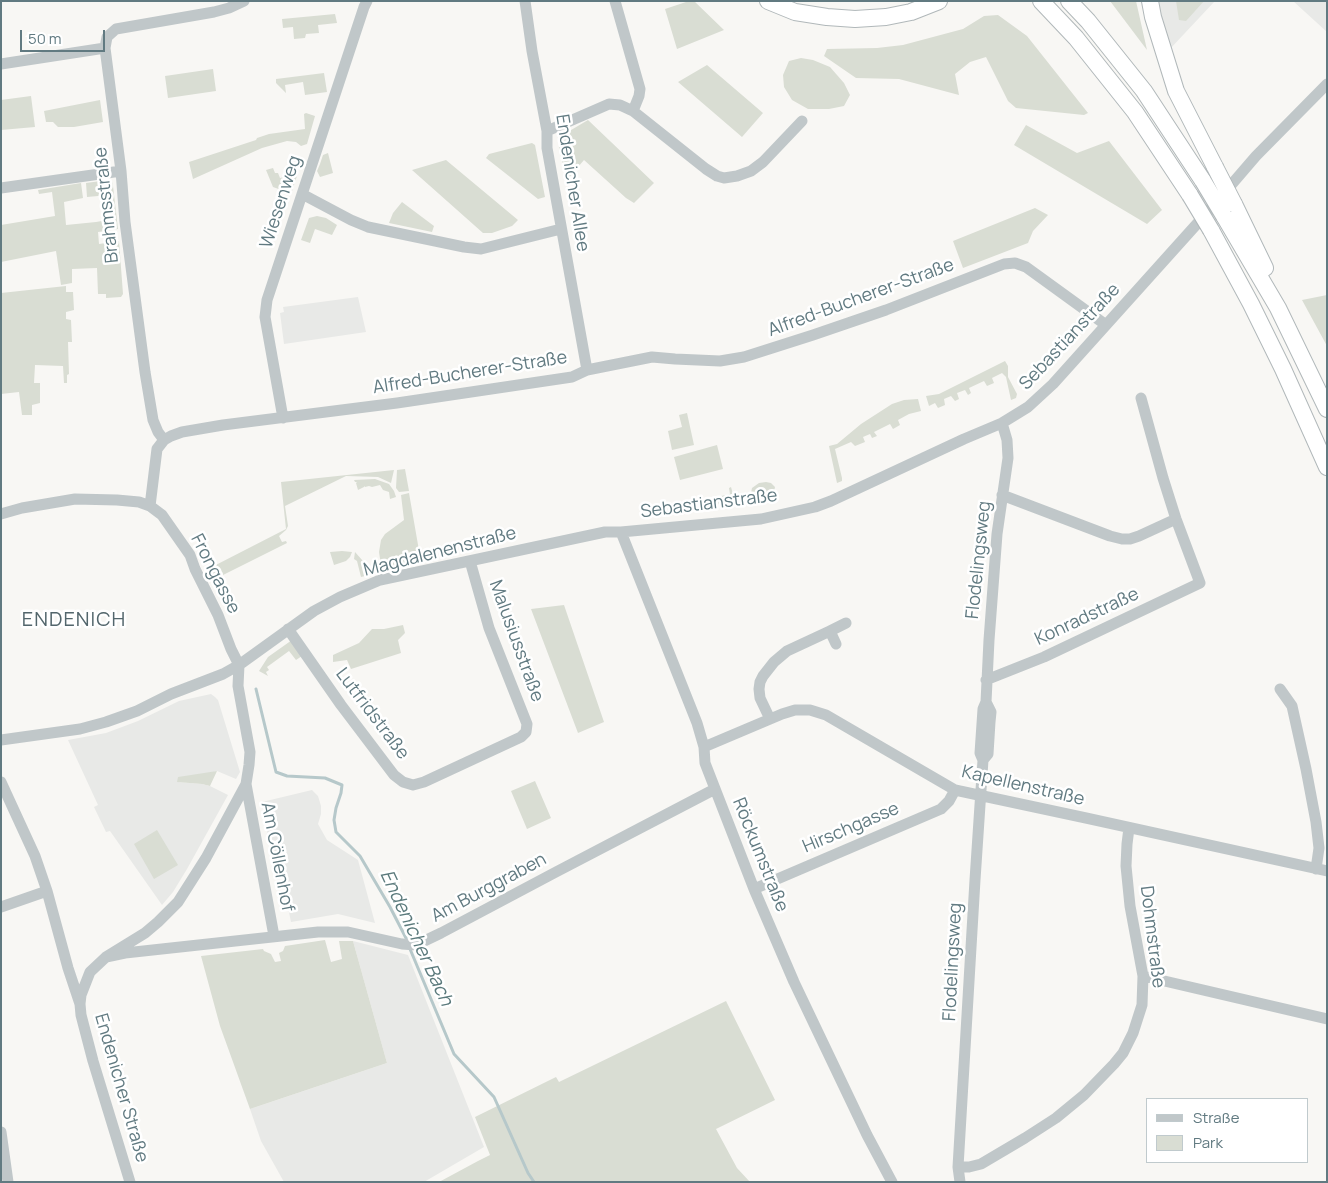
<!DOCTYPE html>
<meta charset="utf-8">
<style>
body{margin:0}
#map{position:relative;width:1328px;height:1183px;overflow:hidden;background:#f8f7f4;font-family:Manrope,sans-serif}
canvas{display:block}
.frame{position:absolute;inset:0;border:2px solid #617a81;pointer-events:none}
.legend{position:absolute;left:1146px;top:1098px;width:162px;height:65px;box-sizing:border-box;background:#fff;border:1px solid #c0cacd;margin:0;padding:6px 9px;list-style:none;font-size:15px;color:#617a81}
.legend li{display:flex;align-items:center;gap:10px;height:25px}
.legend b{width:25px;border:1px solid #c0cacd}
.scale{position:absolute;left:20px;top:30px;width:85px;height:22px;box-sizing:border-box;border:2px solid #617a81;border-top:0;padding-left:6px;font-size:15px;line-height:18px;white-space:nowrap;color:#617a81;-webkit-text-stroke:4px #fff;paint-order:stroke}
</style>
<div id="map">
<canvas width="1328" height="1183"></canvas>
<div class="frame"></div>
<ul class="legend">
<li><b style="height:6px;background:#c0c7c9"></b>Straße</li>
<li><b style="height:14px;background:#d9ddd3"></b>Park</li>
</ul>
<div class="scale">50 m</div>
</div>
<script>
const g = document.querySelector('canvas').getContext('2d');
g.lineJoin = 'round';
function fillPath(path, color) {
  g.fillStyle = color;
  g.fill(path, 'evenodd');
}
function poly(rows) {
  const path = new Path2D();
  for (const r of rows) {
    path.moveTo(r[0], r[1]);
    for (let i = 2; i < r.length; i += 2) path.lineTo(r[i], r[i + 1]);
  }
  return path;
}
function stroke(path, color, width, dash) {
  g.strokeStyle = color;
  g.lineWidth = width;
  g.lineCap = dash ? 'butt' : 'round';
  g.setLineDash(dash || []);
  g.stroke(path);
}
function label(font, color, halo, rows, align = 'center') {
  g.font = font + ' Manrope,sans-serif';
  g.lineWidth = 5;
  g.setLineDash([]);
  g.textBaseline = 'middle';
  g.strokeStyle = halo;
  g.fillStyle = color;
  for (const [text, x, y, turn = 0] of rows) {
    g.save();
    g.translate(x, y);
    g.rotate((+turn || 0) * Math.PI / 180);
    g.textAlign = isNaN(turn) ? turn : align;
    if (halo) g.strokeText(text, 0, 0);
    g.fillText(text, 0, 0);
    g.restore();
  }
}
const built = poly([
 [1158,1,1215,1,1169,50,1159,10],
 [1293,1,1327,1,1327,32],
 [358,297,366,332,284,344,280,313,284,312,283,307],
 [211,694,215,697,218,700,240,772,236,779,217,771,178,782,202,784,210,786,228,795,187,869,173,892,162,905,110,831,106,832,94,807,98,805,68,740,106,733,138,721,179,701],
 [312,790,318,796,321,806,321,814,318,824,327,840,358,860,375,923,338,914,291,922,281,874,275,875,262,802],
 [353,941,408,955,484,1147,424,1182,284,1182,261,1141,250,1109,387,1063]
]);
const green = poly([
 [689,1,694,1,724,30,677,49,665,9],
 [1110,1,1136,1,1147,50],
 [1176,1,1204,1,1186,21,1179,20],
 [335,14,337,23,318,25,319,33,306,34,305,38,294,39,293,27,283,28,282,19],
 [998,15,1027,36,1088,113,1084,115,1016,108,1008,101,986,57,970,62,955,74,959,95,899,79,856,78,824,56,827,49,877,48,903,45,963,29,984,16],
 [801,58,813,60,830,67,844,83,850,95,844,106,829,109,808,109,792,100,784,87,783,75,789,61],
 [707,65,763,113,742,137,678,82],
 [213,69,216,91,168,98,165,76],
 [324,73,327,92,305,95,303,82,285,85,286,93,276,83,276,79],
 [31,96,35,127,1,130,1,100],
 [100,100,103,122,74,127,58,127,53,122,46,122,44,111],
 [306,113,315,116,307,144,301,146,296,142,287,141,262,148,193,179,189,162,256,140,257,138,269,134,305,129,304,114],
 [588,120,654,183,634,203,626,198,584,160,566,181,559,147,563,145,561,136],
 [1026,125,1077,153,1109,141,1162,210,1147,224,1014,145],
 [532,143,535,145,545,197,538,199,486,158,489,154],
 [328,153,333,173,320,177,317,171,320,164,323,155],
 [446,160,518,220,512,226,492,233,483,233,412,170],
 [273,168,275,173,278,173,280,178,285,177,286,180,295,177,294,174,298,173,292,191,287,192,273,187,266,170],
 [108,180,112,182,113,186,118,229,98,232,99,244,119,241,123,294,121,297,106,298,106,294,98,294,97,268,72,269,72,283,61,285,56,251,1,262,1,225,55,216,52,192,39,194,38,190,81,183,83,198,64,202,66,225,96,222,113,219,109,195,87,197,86,183],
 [402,202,434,226,432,232,389,223,393,213],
 [1035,208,1048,215,1033,231,1028,243,963,268,953,241],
 [317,216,326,218,337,225,332,235,315,229,310,243,301,240,309,218],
 [66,286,66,292,73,292,74,310,66,312,66,319,71,320,72,342,68,342,69,374,67,375,67,383,64,383,63,366,35,365,34,383,40,383,40,403,32,405,32,415,22,415,19,392,1,394,1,293],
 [1327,295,1327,346,1302,300],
 [1005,361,1008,366,1008,377,1017,394,1016,398,1011,400,1006,377,1002,373,992,378,994,383,987,386,984,381,969,388,971,393,968,395,965,390,957,393,959,399,955,401,951,396,944,399,945,405,938,408,935,403,929,406,926,396,939,394],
 [918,399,921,411,909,414,898,420,900,425,893,429,890,424,874,432,877,436,872,438,870,434,863,437,865,442,855,446,851,442,835,449,842,478,842,481,837,483,829,446,837,444,861,424,892,404,904,400],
 [687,413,694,445,672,450,668,431,682,427,679,415],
 [717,445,723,469,680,480,674,457],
 [405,469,409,491,399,492,396,488,397,470],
 [394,470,391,483,378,477,346,476,285,506,288,526,286,530,279,536,282,542,286,541,287,543,213,580,208,569,286,529,281,482],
 [375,479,389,484,394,491,396,497,390,499,389,492,383,490,380,485,372,487,369,486,365,487,365,486,364,487,358,490,356,483,357,482,355,482,354,480],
 [766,482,771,483,775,487,774,492,770,497,764,499,753,497,751,493,752,488,759,483],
 [731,487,736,505,721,507,718,503,713,500,713,498,730,494,729,488],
 [409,493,421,562,382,572,379,552,381,540,385,534,404,520,401,495],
 [342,551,352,552,350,557,346,561,334,565,330,552],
 [355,552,370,569,373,574,361,577,357,561,354,559],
 [564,605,604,722,578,733,531,609],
 [403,625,405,633,398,640,401,653,351,669,347,660,333,662,333,655,359,643,372,629,384,629],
 [292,640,302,656,296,660,289,651,267,667,269,670,266,672,268,676,259,671,268,657],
 [217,771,210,786,202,784,177,782,178,777],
 [535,781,551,818,527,829,511,791],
 [157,830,178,865,154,879,134,844],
 [325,940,331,962,342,959,339,941,353,941,387,1063,250,1109,220,1026,201,956,263,949,264,951,271,954,275,962,281,961,279,953,283,951,285,946],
 [726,1001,775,1100,716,1129,737,1168,750,1182,439,1182,478,1161,490,1155,475,1117,556,1077,559,1082]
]);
const stream = poly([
 [256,689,276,772,287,776,325,778,342,785,341,793,336,808,334,820,336,832,360,856,390,907,407,940],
 [410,949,454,1054,494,1097,528,1173,534,1182]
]);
const minor = poly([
 [525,1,532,51,547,131,547,148,587,370],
 [615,1,640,89,639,96,633,111],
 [1,64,105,48],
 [547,131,609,104,620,105,633,111,706,169,717,176,724,178,737,176,751,171,763,162,802,121],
 [1,188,121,171],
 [302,194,351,220,368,227,464,247,481,249,561,229],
 [283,418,265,317,267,300,364,7,367,1],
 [164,440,158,432,153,420,145,372,125,222,121,171,105,48,107,37,116,29,214,12,229,8,244,1],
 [1002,495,1110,536,1122,539,1130,539,1139,536,1176,519],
 [150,506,157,449,164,440,171,436,182,432,223,425,397,403,572,377,587,370,652,357,675,359,720,361,744,357,813,335,886,310,1004,264,1015,263,1026,267,1106,325],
 [1,514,22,508,75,499,117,500,139,502,150,506,162,515,190,555,195,569,218,615,231,649,239,665],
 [621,532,697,723,704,747,705,763,754,889,794,982,867,1135,892,1182],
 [288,629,341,705,394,775,403,782,413,785,424,782,521,737,526,732,527,724,489,628,470,561],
 [830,631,846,623],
 [986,680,1044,657,1200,583,1176,519,1163,478,1141,398],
 [1280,689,1292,706,1306,769,1316,822,1319,848,1316,869],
 [770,719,760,698,759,689,760,682,763,676,774,662,787,651,830,631,836,644],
 [1,740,80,729,106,722,137,711,171,694,223,674,239,665,314,611,340,597,380,580,605,532,621,532,761,519,815,507,831,501,964,439,1002,423,1028,407,1053,384,1213,206,1256,156,1327,84],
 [704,747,782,714,795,710,810,710,826,715,955,790,1086,818,1327,871],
 [983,760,988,754,990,722,991,712,986,702],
 [1,782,35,856,47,891,68,968,80,1004,81,1015,93,1061,130,1182],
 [246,784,274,936],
 [754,889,941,809,949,801,955,790],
 [1,907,47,891],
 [106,957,125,953,318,932,348,932,402,944,416,945,441,933,556,872,715,789],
 [1143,976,1327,1019],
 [80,1004,81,995,90,972,106,957,145,933,158,922,178,902,206,858,246,784,249,765,250,752,238,686,239,665],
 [1,1132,8,1182],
 [958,1167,969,1167,981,1164,1025,1138,1056,1118,1084,1095,1114,1064,1123,1053,1133,1033,1142,1005,1143,976,1130,906,1126,866,1127,844,1129,828],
 [960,1182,958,1167,975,880,983,760,980,753,983,709,986,702,989,640,997,534,1008,458,1007,440,1002,423]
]);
const highway = poly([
 [768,1,795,12,827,17,855,19,886,17,911,12,939,1],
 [1041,1,1076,38,1135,112,1190,195],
 [1069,1,1088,21,1144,91,1203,181],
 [1150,1,1153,17,1176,91,1215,167],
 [1234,204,1265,268],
 [1224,216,1278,308,1327,409],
 [1211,230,1251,304,1283,369,1327,467]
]);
const highwayBridge = poly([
 [1215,167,1234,204],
 [1203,181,1224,216],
 [1190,195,1211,230]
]);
const streetNames = [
 ["Endenicher Allee",572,183,81],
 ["Wiesenweg",281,202,-72],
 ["Brahmsstraße",107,205,-96],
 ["Alfred-Bucherer-Straße",861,298,-20],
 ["Sebastianstraße",1070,337,-47],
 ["Alfred-Bucherer-Straße",470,373,-9],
 ["Sebastianstraße",709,504,-7],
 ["Magdalenenstraße",440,552,-14],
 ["Flodelingsweg",979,560,-84],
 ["Frongasse",215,574,63],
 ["Konradstraße",1087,617,-25],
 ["Malusiusstraße",516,641,70],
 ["Lutfridstraße",372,714,53],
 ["Kapellenstraße",1023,786,13],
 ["Hirschgasse",851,828,-23],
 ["Röckumstraße",760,855,68],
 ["Am Cöllenhof",277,857,79],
 ["Am Burggraben",489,888,-28],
 ["Dohmstraße",1152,937,83],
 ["Flodelingsweg",953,962,-87],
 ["Endenicher Straße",121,1088,74]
];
const waterNames = [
 ["Endenicher Bach",416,938,65]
];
const quarterNames = [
 ["ENDENICH",74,620]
];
fillPath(built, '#e8e9e7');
fillPath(green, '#d9ddd3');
stroke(stream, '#b6c8ca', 3);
stroke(highway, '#b1b8ba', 18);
stroke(minor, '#c0c7c9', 11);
stroke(highway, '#fff', 16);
stroke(highwayBridge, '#b1b8ba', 18, []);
stroke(highwayBridge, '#fff', 16);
label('18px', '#617a81', '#fff', streetNames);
label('italic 19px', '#5b7a7c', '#fff', waterNames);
g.letterSpacing = '1px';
label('20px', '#53666c', '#fff', quarterNames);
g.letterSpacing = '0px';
</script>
